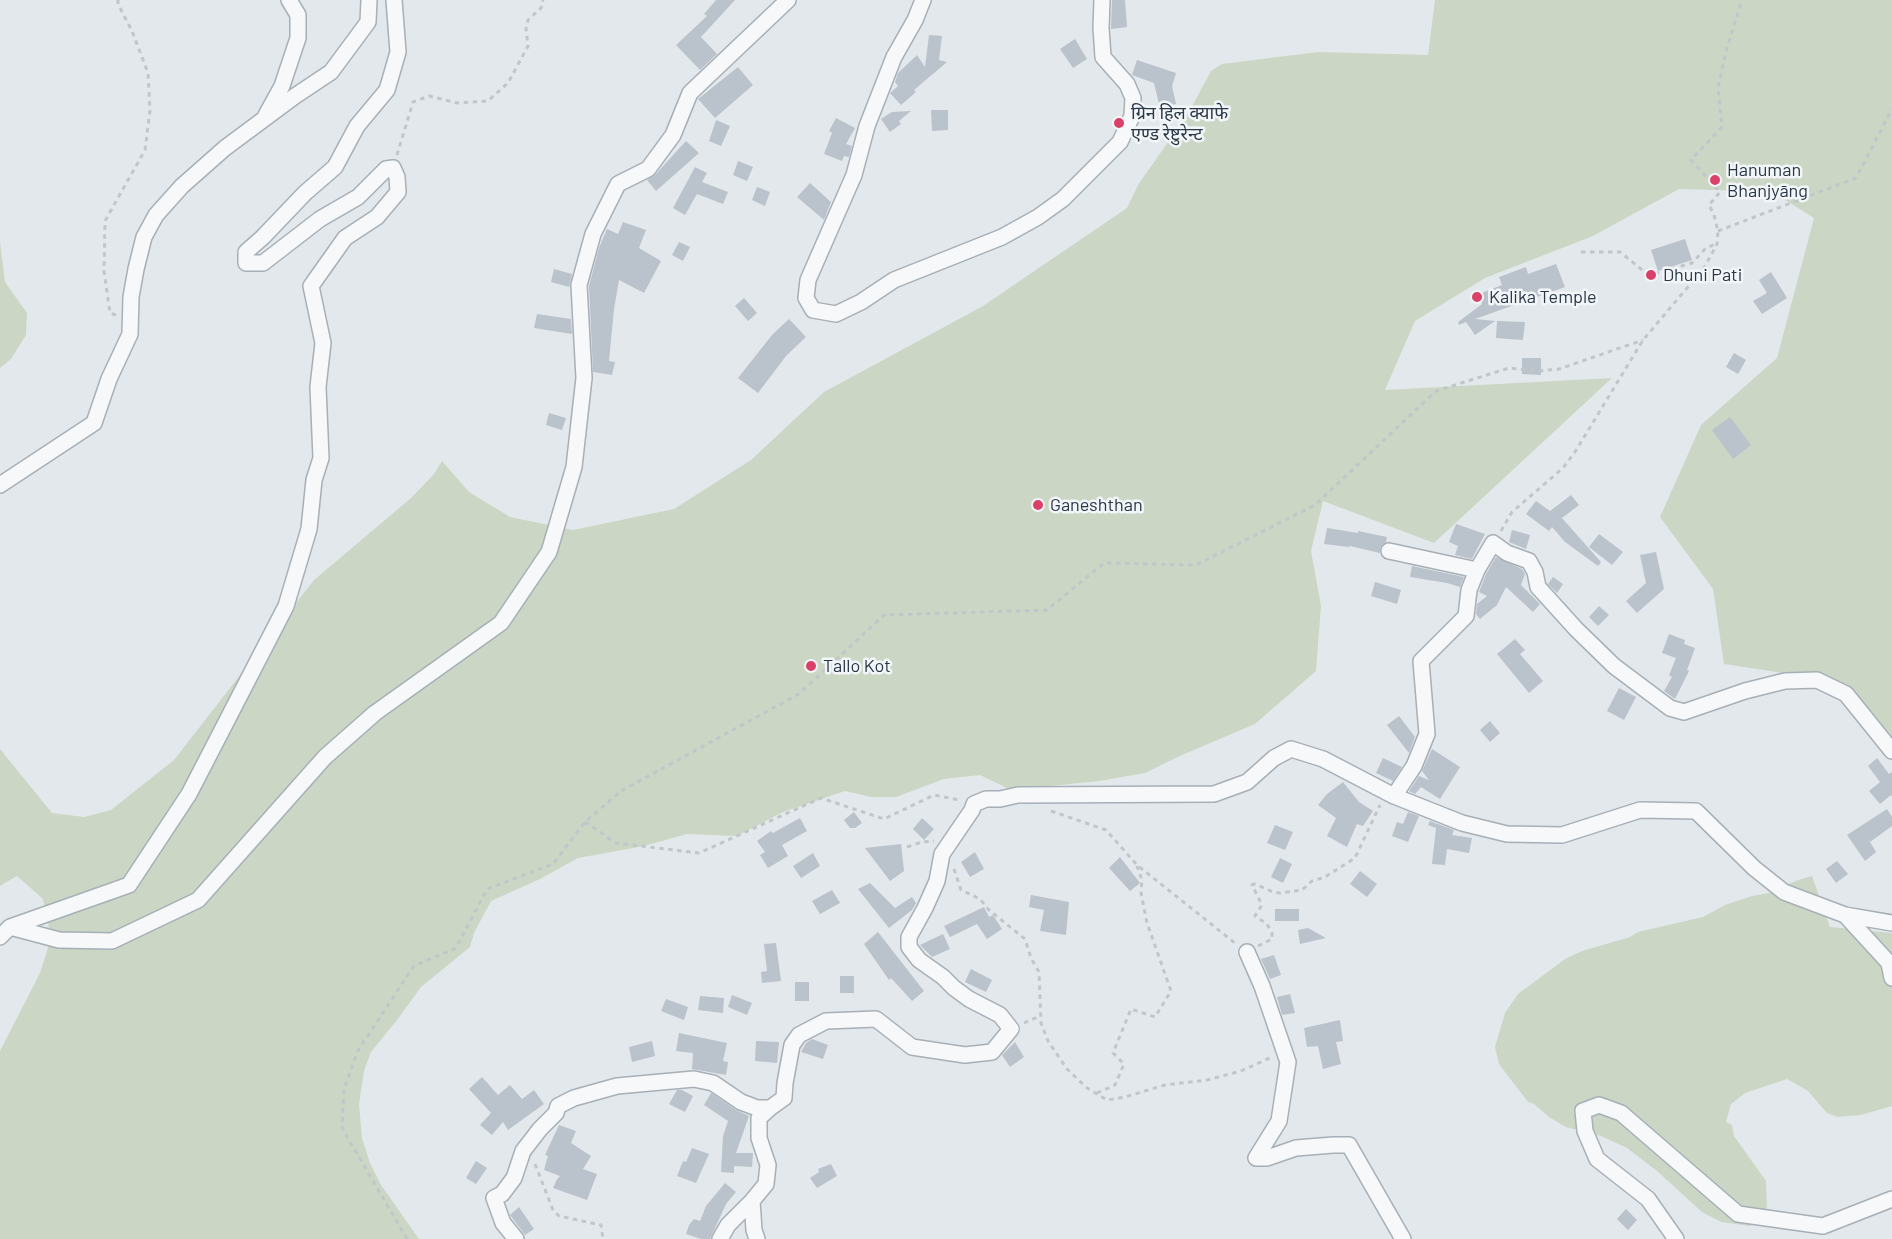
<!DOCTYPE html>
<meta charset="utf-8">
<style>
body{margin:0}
canvas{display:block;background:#e3e8ec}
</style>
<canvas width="1892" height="1239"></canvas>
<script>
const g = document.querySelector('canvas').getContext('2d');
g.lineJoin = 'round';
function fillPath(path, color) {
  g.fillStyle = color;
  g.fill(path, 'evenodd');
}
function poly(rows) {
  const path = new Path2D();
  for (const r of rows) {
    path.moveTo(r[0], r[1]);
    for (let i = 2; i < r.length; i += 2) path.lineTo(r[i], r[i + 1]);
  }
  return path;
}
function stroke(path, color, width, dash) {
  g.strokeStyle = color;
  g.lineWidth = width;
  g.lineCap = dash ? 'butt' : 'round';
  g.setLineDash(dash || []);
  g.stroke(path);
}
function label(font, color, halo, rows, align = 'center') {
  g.font = font + ' Barlow,"Noto Sans Devanagari",sans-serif';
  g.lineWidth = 5;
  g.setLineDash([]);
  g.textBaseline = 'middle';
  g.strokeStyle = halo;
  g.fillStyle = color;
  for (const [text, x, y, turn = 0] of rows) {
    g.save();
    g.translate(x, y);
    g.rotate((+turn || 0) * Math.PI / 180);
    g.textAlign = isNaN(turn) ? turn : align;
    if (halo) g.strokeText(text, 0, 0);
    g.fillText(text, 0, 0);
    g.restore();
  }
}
const green = poly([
 [1435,0,1892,0,1892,746,1842,682,1724,664,1713,589,1660,517,1701,425,1777,358,1814,218,1777,195,1752,191,1679,189,1593,236,1485,278,1415,321,1385,390,1612,378,1434,543,1323,501,1311,551,1321,606,1316,671,1255,724,1182,755,1145,773,1099,781,1011,790,980,775,944,779,896,797,871,797,845,791,783,812,737,836,687,834,644,846,578,858,540,879,491,901,474,933,470,947,421,987,397,1020,371,1052,364,1071,359,1104,362,1138,370,1163,381,1185,419,1239,0,1239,0,1051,40,973,51,938,43,899,17,876,0,886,0,749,52,813,84,817,111,810,174,760,314,580,411,498,434,474,442,461,469,492,510,517,573,530,674,509,751,460,824,392,983,306,1127,208,1138,185,1189,112,1211,71,1222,64,1318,52,1428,55],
 [0,242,5,282,27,313,26,335,11,359,0,368],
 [1812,876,1830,927,1892,933,1892,1106,1861,1115,1838,1117,1827,1113,1808,1091,1787,1079,1745,1093,1731,1104,1726,1122,1732,1125,1734,1136,1766,1181,1767,1212,1750,1226,1721,1222,1702,1212,1657,1171,1627,1148,1601,1136,1566,1127,1549,1117,1534,1104,1528,1102,1499,1064,1495,1047,1505,1013,1518,994,1565,959,1582,951,1630,937,1638,932,1703,917,1725,905,1752,896,1769,893,1798,880]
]);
const building = poly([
 [716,0,735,0,701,37,717,54,700,70,676,45,707,16,704,14],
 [1112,0,1125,0,1127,27,1111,29],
 [929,35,942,36,939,60,947,62,914,90,916,92,901,105,890,93,898,86,895,82,898,73,917,55,925,67],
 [1075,39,1087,59,1073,68,1060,49],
 [1137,60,1176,73,1172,86,1176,104,1160,108,1154,83,1132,75],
 [738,67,753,85,715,118,698,99],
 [931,110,948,110,948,130,932,131],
 [911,111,899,121,901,124,890,132,881,119,892,112],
 [836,118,855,128,846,144,852,146,849,157,844,156,842,161,824,154,832,133,829,131],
 [716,120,730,126,721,146,709,141],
 [686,141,699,153,656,191,647,180,655,175],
 [738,161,753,167,747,181,733,175],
 [695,167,707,173,702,182,728,192,723,204,697,194,685,215,673,208],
 [810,183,831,202,824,220,797,197],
 [757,187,770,192,765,206,752,200],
 [623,222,646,230,639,248,661,261,644,293,619,280,614,309,609,361,615,362,612,375,593,372,589,286,599,248,607,229,618,234],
 [1685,239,1692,260,1658,271,1651,250],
 [679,242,690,247,683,261,672,255],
 [1556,264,1565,287,1475,319,1495,321,1475,335,1466,322,1459,325,1458,322,1482,304,1479,294,1502,285,1499,277,1526,267,1528,274],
 [554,269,572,274,569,287,551,282],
 [1771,272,1787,298,1762,314,1753,301,1767,293,1759,280],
 [744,298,757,313,748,321,735,306],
 [537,314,571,319,572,334,534,328],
 [789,319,806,337,786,356,758,393,738,378,772,335],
 [1497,321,1525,322,1523,340,1496,338],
 [1734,353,1746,360,1738,374,1726,367],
 [1522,358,1541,358,1541,375,1522,374],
 [549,413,566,418,562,430,546,425],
 [1730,417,1751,445,1733,459,1712,430],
 [1571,495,1579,505,1562,518,1601,562,1598,566,1565,542,1552,527,1549,531,1526,514,1536,501,1550,511],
 [1456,524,1485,534,1472,559,1455,555,1458,546,1449,542],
 [1327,528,1358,533,1358,531,1387,537,1386,542,1380,548,1380,553,1350,546,1349,547,1324,544],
 [1512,530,1530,535,1526,549,1509,542],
 [1599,534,1623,552,1612,565,1589,547],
 [1656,552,1664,589,1637,613,1626,601,1646,583,1640,555],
 [1496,557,1522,569,1525,574,1521,585,1540,604,1533,612,1506,587,1497,605,1480,619,1476,614,1477,604,1487,596,1479,592,1486,574],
 [1412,566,1464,577,1460,587,1447,583,1410,577],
 [1553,577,1563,584,1557,593,1548,584],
 [1375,582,1401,590,1397,604,1371,596],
 [1599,606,1609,615,1598,626,1589,617],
 [1669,634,1685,640,1684,644,1695,648,1687,670,1689,671,1675,699,1664,691,1672,677,1669,675,1676,658,1662,653],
 [1515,639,1525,650,1520,654,1543,681,1529,693,1497,654],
 [1619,688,1636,697,1624,720,1607,711],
 [1399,716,1415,737,1409,753,1387,725],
 [1490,721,1500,733,1490,742,1480,730],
 [1432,749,1460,767,1440,799,1421,787,1415,794,1409,791,1419,776,1429,780,1422,771],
 [1383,758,1402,767,1393,781,1376,773],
 [1877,758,1889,774,1892,772,1892,797,1891,795,1880,804,1869,791,1880,782,1868,766],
 [1343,782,1359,802,1373,811,1363,826,1357,824,1347,847,1327,836,1336,818,1318,805,1327,794],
 [1887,809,1892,817,1892,826,1870,842,1876,852,1865,861,1847,835],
 [854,812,862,823,855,828,850,828,844,820],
 [1408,812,1419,816,1408,842,1392,836,1397,822,1403,824],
 [800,818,807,831,782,845,788,856,768,868,760,855,765,852,757,841,771,831,773,833],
 [922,818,934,829,924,840,913,829],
 [1430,821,1454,830,1452,835,1472,838,1469,853,1447,849,1445,865,1432,864,1436,828,1428,825],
 [1275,825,1293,832,1285,850,1267,843],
 [901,844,904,871,890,881,865,848],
 [975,852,984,869,970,877,961,862],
 [813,853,820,866,801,878,793,866],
 [1120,857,1140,883,1130,891,1109,868],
 [1280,858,1292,864,1283,883,1271,877],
 [1837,861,1848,874,1836,883,1826,869],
 [1360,871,1377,884,1367,897,1350,884],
 [870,883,895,908,912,897,916,903,912,910,889,928,858,889],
 [832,890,840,903,820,914,812,901],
 [1031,895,1069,902,1066,935,1040,931,1044,910,1029,907],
 [984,907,989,917,993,915,1002,929,987,939,977,924,950,937,944,926],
 [1275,909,1299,909,1299,921,1275,921],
 [1308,928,1326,938,1300,944,1298,930],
 [878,932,924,991,912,1001,891,978,889,980,864,944],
 [943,934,950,949,932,957,920,945],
 [776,943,781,981,762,983,761,972,767,971,764,944],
 [1274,955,1281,975,1270,979,1261,959],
 [971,969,992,980,986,992,965,982],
 [840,976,854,976,854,993,840,993],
 [795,982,809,982,809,1001,795,1001],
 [1290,994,1295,1013,1282,1015,1277,997],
 [732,995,752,1003,747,1015,728,1007],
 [700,996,724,998,723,1013,698,1010],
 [666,999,688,1007,684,1020,661,1011],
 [1340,1020,1343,1041,1336,1042,1341,1064,1323,1069,1318,1046,1307,1047,1304,1028],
 [679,1033,727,1043,723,1061,728,1062,726,1075,692,1069,693,1053,676,1051],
 [812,1039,828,1045,823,1059,801,1052,806,1043],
 [652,1041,655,1056,632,1062,629,1047],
 [756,1041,779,1042,777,1063,755,1061],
 [1015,1042,1024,1057,1010,1067,1002,1055],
 [482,1077,498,1095,510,1085,522,1099,534,1090,544,1104,508,1130,503,1122,492,1135,480,1125,491,1113,469,1089],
 [677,1090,682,1090,693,1096,685,1112,669,1104],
 [711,1093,736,1110,749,1116,736,1153,753,1153,752,1167,734,1166,734,1173,721,1172,723,1136,728,1121,704,1105],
 [559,1125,576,1131,571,1143,591,1156,583,1169,597,1174,587,1200,553,1188,557,1179,560,1176,544,1170,548,1156,545,1155],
 [692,1148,709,1154,696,1183,677,1176,683,1161,686,1162],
 [476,1161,487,1168,476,1184,466,1178],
 [831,1164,837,1176,817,1188,810,1178,819,1172,818,1169],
 [725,1183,736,1192,726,1204,710,1239,701,1239,686,1234,689,1225,694,1219,700,1221,706,1206],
 [519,1207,534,1229,525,1235,510,1215],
 [1626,1209,1637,1220,1628,1230,1617,1219]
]);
const path = poly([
 [397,155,413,102,429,96,457,103,488,101,508,83,528,46,526,29,528,20,541,8,543,0],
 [1718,231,1856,178,1892,109],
 [1581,252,1620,252,1646,273,1657,273,1692,263,1705,249,1715,244],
 [116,315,110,313,104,271,105,221,145,150,150,110,148,73,132,31,118,4,118,0],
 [1501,531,1512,512,1563,468,1575,452,1643,340,1704,268,1717,244,1718,231,1714,215,1709,205,1720,192,1691,160,1722,127,1718,88,1726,51,1742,0],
 [1051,811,1106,830,1137,865,1235,943],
 [585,822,616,843,699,853,821,798,884,819,934,795,959,800],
 [907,847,922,842,934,841],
 [954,869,961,890,980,899,989,910,1025,939,1031,958,1039,972,1041,1023,1048,1041,1067,1069,1087,1088,1107,1100,1125,1097,1165,1085,1207,1080,1241,1071,1272,1057],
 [1258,946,1272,939,1272,933,1267,924,1255,916,1262,905,1252,885,1255,884,1273,892,1280,893,1302,890,1312,881,1325,877,1355,858,1380,805],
 [1024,1023,1040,1016],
 [1097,1093,1115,1085,1124,1064,1113,1053,1131,1009,1155,1017,1171,991,1147,923,1141,893,1142,880,1137,866],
 [535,1164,553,1210,559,1216,601,1225,603,1239],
 [407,1239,342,1128,344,1089,357,1052,414,966,456,948,487,889,553,864,585,822,621,791,799,694,884,615,1047,610,1104,563,1196,565,1315,505,1436,391,1509,368,1538,371,1559,369,1643,340]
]);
const street = poly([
 [923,0,915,20,894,57,867,126,854,175,808,280,806,298,813,310,836,314,861,302,894,280,1002,237,1038,217,1063,199,1120,142,1132,116,1133,98,1127,84,1103,57,1101,28,1102,0],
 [266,115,282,86,298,38,298,15,289,0],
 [0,485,94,423,109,379,130,334,131,297,136,269,144,237,156,215,182,186,225,148,295,96,331,72,368,22,369,0],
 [1389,551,1477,570],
 [1394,796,1414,766,1427,734,1421,661,1466,616,1469,590,1477,570,1493,543,1507,553,1529,561,1535,572,1538,587,1576,629,1614,666,1670,708,1684,712,1745,691,1785,681,1817,680,1846,694,1892,751],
 [1845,915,1889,963,1892,978],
 [10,927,129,885,189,794,286,606,309,529,314,480,321,458,318,387,323,343,311,286,345,238,377,217,398,192,397,177,393,168,386,169,358,197,320,219,263,263,246,263,246,252,263,237,305,193,335,167,357,126,387,90,398,52,394,0],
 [0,937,10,927,59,940,112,941,198,900,325,757,375,713,501,623,549,552,574,467,584,378,579,285,593,234,618,184,648,169,673,135,690,93,788,0],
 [1247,952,1262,986,1288,1062,1279,1121,1256,1158,1267,1158,1296,1148,1333,1145,1349,1145,1403,1239],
 [516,1239,503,1223,494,1198,502,1194,514,1178,523,1151,540,1129,556,1113,558,1106,574,1098,617,1086,694,1079,713,1083,741,1102,757,1108,770,1108,784,1098,785,1083,792,1045,799,1035,826,1021,876,1019,912,1047,965,1055,992,1052,1011,1029,1000,1015,969,999,954,988,943,977,919,960,909,947,909,937,925,908,937,881,942,854,972,810,974,804,986,799,1000,799,1018,795,1214,794,1247,782,1274,758,1291,749,1323,759,1394,796,1462,823,1507,834,1562,835,1640,810,1696,811,1754,868,1784,892,1845,915,1892,923],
 [720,1239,728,1225,752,1201],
 [757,1239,754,1230,752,1201,766,1184,768,1165,759,1138,759,1118,770,1108],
 [1676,1239,1648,1199,1597,1159,1585,1131,1583,1111,1599,1105,1621,1113,1738,1214,1823,1226,1892,1199]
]);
const markers = [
 [1119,123,6,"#d94169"],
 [1715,180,6,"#d94169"],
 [1651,275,6,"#d94169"],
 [1477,297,6,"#d94169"],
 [1038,505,6,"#d94169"],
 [811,666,6,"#d94169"]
];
const poiNames = [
 ["ग्रिन हिल क्याफे",1131,113],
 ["एण्ड रेष्टुरेन्ट",1131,134],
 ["Hanuman",1727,170],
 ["Bhanjyāng",1727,191],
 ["Dhuni Pati",1663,275],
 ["Kalika Temple",1489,297],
 ["Ganeshthan",1050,505],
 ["Tallo Kot",823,666]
];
fillPath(green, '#cbd7c4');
fillPath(building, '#bac2cb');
stroke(street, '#a7afb7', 18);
stroke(path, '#c1c6cb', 3, [4.5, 4.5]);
stroke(street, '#f6f8fa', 15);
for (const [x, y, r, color] of markers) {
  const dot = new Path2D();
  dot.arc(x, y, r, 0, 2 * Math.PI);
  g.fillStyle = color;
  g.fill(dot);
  stroke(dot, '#f3f6f9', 2);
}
label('18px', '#293746', '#f3f6f9', poiNames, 'left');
</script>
